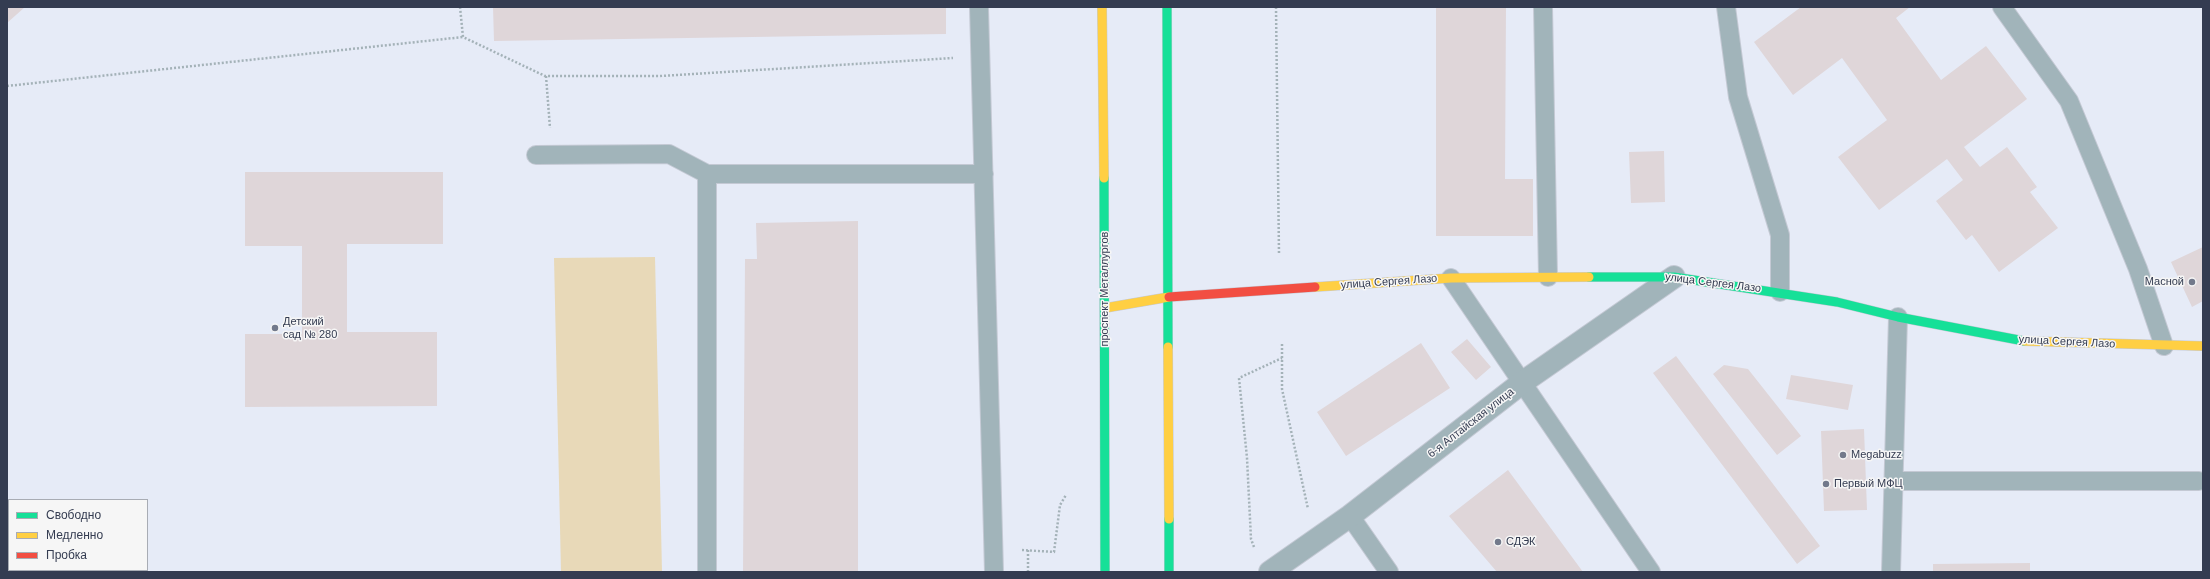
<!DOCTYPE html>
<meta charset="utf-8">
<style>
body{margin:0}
#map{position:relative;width:2210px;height:579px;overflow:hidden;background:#e6ebf7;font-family:Arial,sans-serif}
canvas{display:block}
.frame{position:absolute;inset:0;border:8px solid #343c51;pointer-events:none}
.legend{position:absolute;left:8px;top:499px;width:140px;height:72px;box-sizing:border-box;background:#f6f6f6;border:1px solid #a8acb4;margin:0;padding:5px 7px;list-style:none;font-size:12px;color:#343c51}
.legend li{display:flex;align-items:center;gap:8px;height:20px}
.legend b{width:20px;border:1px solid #a8acb4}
</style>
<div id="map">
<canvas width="2210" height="579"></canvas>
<div class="frame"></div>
<ul class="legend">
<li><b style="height:5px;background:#16e098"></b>Свободно</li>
<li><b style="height:5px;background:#ffcf43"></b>Медленно</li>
<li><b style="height:5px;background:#f24e42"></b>Пробка</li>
</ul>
</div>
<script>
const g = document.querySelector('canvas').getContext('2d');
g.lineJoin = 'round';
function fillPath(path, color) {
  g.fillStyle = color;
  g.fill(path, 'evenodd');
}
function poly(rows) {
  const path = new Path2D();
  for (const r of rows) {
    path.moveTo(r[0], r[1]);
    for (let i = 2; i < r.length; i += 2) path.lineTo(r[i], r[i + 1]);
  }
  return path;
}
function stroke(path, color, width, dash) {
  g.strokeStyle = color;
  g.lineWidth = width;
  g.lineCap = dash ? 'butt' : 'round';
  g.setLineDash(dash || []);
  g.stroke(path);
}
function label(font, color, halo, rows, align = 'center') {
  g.font = font + ' Arial,sans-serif';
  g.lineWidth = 3;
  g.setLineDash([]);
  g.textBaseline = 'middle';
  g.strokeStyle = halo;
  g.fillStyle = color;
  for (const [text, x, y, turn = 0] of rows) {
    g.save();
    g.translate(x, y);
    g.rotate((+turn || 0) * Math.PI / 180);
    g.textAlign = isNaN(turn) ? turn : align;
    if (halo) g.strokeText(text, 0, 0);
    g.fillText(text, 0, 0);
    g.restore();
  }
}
const green = poly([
 [655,257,662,572,561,572,554,258]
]);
const building = poly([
 [7,7,25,7,7,23],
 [493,7,946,7,946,34,494,41],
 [1436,7,1506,7,1505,179,1533,179,1533,236,1436,236],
 [1801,7,1910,7,1896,18,1941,80,1986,46,2027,99,1964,147,1980,167,2007,147,2037,187,2030,192,2058,228,1999,272,1972,235,1966,240,1936,201,1963,180,1947,159,1879,210,1838,157,1887,120,1842,58,1793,95,1754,42],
 [1664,151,1665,202,1631,203,1629,152],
 [245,172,443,172,443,244,347,244,347,332,437,332,437,406,245,407,245,334,302,334,302,246,245,246],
 [858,221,858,572,743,572,745,259,757,259,756,223],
 [2203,247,2203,301,2192,307,2171,262],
 [1467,339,1491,367,1476,380,1451,352],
 [1421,343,1450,388,1346,456,1317,412],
 [1676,356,1820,546,1797,564,1653,373],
 [1724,365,1748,369,1801,436,1777,455,1713,374],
 [1791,375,1853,385,1848,410,1786,399],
 [1864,429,1867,510,1824,511,1821,431],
 [1508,470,1583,572,1497,572,1449,516],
 [2030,563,2030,572,1933,572,1933,564]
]);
const path = poly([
 [460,7,463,37,545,76,660,76,953,58],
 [1276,7,1279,254],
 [546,76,550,128],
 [7,86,463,37],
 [1282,344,1282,389,1308,509],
 [1254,547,1251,539,1247,458,1239,378,1282,358],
 [1022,550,1054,552,1060,505,1066,495],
 [1028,550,1028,572]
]);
const lane = poly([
 [979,7,994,572],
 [1543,7,1548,277],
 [1726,7,1738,97,1780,235,1780,292],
 [2002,7,2069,101,2138,269,2164,346],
 [536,155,669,154,707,174,984,174],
 [1451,278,1651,572],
 [1895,481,2199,481],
 [1350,516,1389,572],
 [707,572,707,174],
 [1891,572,1898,317]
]);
const street = poly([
 [1270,572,1350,516,1523,382,1674,277]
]);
const fast = poly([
 [1167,7,1168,347],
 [1104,178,1105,572],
 [1589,277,1674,277,1837,302,1898,317,2024,341],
 [1169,519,1169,572]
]);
const slow = poly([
 [1102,7,1104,178],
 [1315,287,1451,278,1589,277],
 [1105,308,1169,297],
 [2024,341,2203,346],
 [1168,347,1169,519]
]);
const jam = poly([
 [1169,297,1315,287]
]);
const markers = [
 [2192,282,4,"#72798b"],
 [275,328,4,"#72798b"],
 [1843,455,4,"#72798b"],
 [1826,484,4,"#72798b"],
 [1498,542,4,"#72798b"]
];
const streetNames = [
 ["улица Сергея Лазо",1389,282,-4],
 ["улица Сергея Лазо",1713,283,7],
 ["проспект Металлургов",1105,289,-90],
 ["улица Сергея Лазо",2067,342,3],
 ["6-я Алтайская улица",1471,423,-38]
];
const poiNames = [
 ["Масной",2184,282,"right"],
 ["Детский",283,322],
 ["сад № 280",283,335],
 ["Megabuzz",1851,455],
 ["Первый МФЦ",1834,484],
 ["СДЭК",1506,542]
];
fillPath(green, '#e8d9b8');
fillPath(building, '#dfd6d9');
stroke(lane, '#c4c9d4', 20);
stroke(street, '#c4c9d4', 24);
stroke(fast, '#c4c9d4', 10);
stroke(slow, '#c4c9d4', 10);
stroke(jam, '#c4c9d4', 10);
stroke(path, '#a4b2b8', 2.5, [2, 2]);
stroke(lane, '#a1b4ba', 18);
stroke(street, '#a1b4ba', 22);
stroke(fast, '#16e098', 9);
stroke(slow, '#ffcf43', 9);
stroke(jam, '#f24e42', 9);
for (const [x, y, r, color] of markers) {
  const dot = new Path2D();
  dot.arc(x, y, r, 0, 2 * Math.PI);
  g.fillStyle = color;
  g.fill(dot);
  stroke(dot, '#f6f6f6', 1.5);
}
label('11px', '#343c51', '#f6f6f6', streetNames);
label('11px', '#343c51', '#f6f6f6', poiNames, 'left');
</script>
